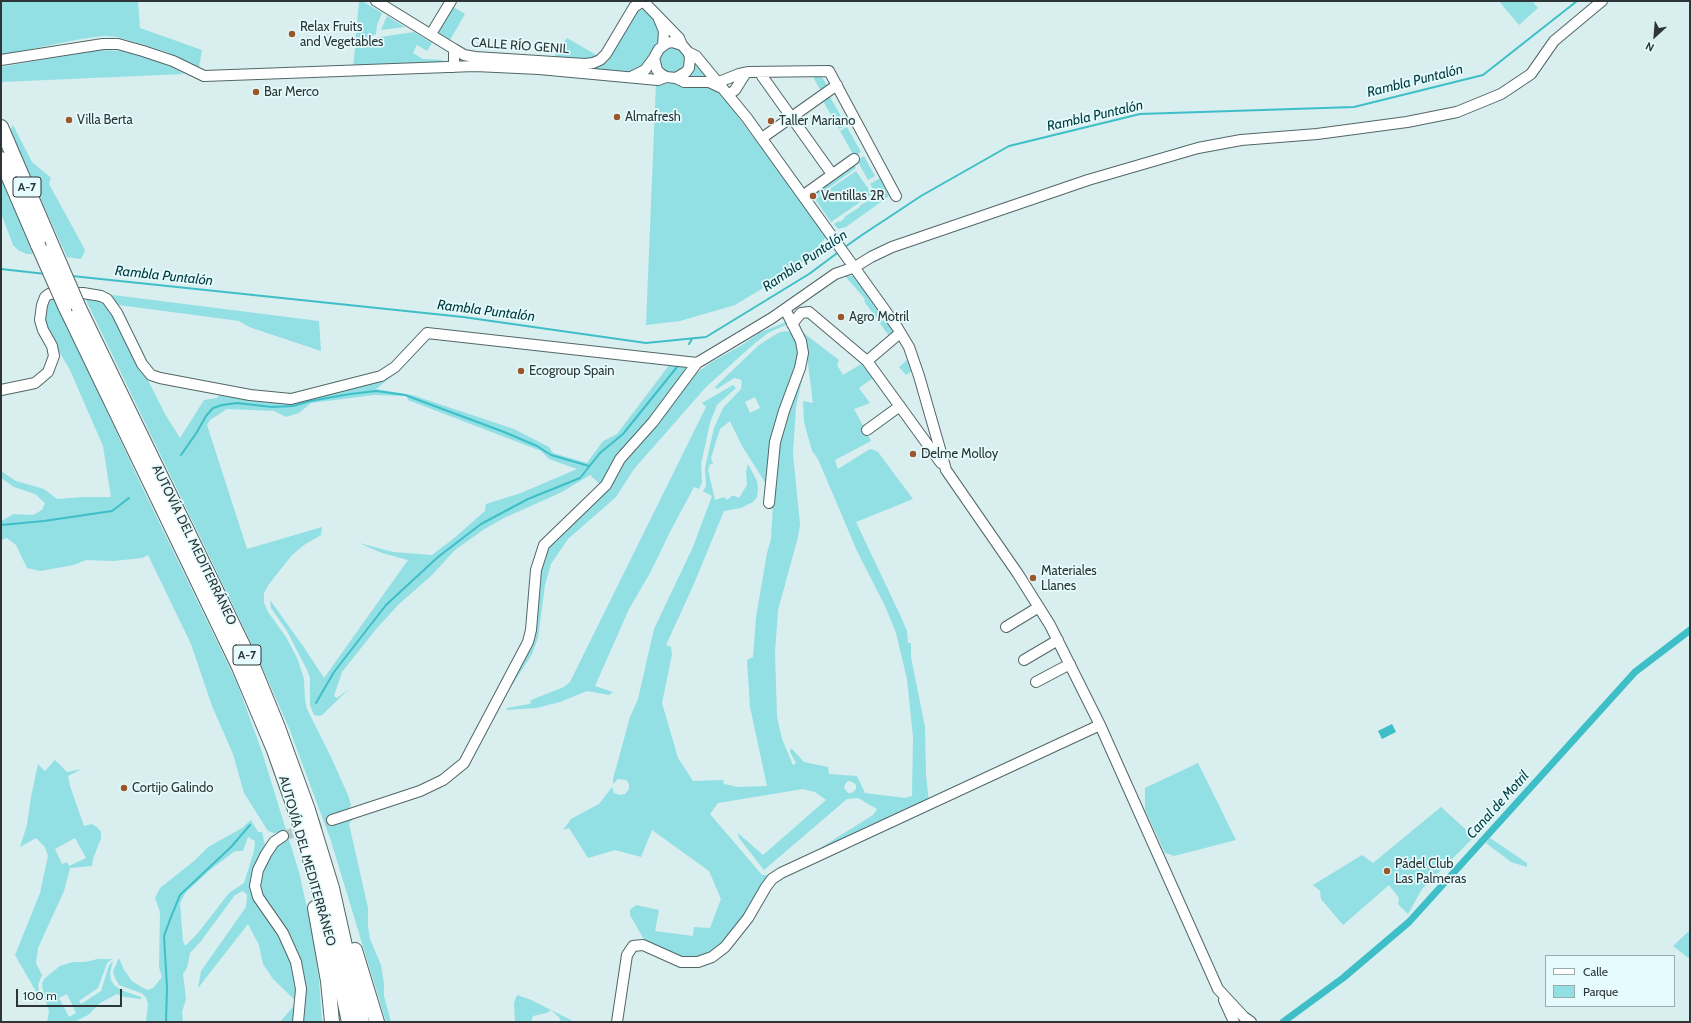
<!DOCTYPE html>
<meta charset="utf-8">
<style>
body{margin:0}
#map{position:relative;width:1691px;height:1023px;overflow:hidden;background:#d8eeef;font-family:Cabin,sans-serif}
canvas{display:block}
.frame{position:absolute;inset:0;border:2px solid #2d3536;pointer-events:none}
.legend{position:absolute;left:1545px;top:955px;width:130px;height:52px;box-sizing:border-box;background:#e5fbfd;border:1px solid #9bacad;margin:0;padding:5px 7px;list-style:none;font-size:12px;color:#2d3536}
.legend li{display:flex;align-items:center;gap:8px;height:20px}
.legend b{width:20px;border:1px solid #9bacad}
.north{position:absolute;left:1635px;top:16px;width:40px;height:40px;-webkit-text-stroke:3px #e5fbfd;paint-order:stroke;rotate:206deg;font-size:11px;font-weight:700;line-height:16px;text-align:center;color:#2d3536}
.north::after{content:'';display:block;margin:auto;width:14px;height:18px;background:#2d3536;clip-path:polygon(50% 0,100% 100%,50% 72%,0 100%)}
.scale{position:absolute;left:16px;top:989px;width:106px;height:18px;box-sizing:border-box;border:2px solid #2d3536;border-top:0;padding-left:5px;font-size:12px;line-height:14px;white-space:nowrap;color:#2d3536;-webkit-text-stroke:3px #e5fbfd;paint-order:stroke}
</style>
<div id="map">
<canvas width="1691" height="1023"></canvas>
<div class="frame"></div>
<ul class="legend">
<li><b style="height:5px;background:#fff"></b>Calle</li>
<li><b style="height:11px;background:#92dfe4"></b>Parque</li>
</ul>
<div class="north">N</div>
<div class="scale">100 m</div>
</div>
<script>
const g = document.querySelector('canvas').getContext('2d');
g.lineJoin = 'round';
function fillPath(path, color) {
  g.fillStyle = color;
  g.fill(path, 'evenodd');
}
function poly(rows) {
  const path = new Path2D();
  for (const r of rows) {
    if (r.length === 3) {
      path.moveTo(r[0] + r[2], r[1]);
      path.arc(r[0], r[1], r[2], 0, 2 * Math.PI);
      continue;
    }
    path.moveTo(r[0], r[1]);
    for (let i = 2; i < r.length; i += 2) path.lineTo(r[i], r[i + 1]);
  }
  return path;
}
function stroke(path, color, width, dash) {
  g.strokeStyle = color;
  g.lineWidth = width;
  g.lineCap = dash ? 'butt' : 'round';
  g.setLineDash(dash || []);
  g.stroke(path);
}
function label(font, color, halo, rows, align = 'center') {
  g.font = font + ' Cabin,sans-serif';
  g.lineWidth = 3.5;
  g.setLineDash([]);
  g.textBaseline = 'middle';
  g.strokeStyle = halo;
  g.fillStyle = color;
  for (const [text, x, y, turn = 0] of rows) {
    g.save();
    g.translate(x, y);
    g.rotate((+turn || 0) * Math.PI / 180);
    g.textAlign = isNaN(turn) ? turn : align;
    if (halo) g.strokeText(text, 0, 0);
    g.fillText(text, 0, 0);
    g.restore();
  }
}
const green = poly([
 [1,1,138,1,140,28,202,50,199,67,197,68,167,52,117,37,103,36,81,39,1,55],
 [362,1,382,13,377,25,376,34,355,43,359,2],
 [1499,1,1532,1,1538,8,1519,25],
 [452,6,465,14,450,40,437,32],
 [641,9,647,11,656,22,660,35,658,41,651,51,648,62,632,74,591,69,607,62,638,11],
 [387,16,405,27,381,30],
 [414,32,432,43,427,51,417,45,413,53,423,59,442,60,443,64,353,67,355,48,380,37],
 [567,38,598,56,590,60,554,57],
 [673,60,13],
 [98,50,121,51,150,59,176,69,184,74,1,82,1,67],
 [696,62,711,78,688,77,693,70],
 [813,77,822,77,828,87,821,91],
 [656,83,710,85,721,94,827,236,811,255,788,273,735,305,680,321,646,325],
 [830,97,846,125,839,129,823,101],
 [13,125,32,162,51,178,49,184,84,248,85,251,81,259,67,257,10,131],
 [847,127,861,152,854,156,840,131],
 [864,156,875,176,868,180,857,160],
 [854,164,856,168,815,198,812,194],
 [856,171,872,194,831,222,815,199],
 [1,178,8,193,33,254,27,254,18,250,13,245,1,213],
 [880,178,889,196,846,227,838,229,834,224,839,221,840,222,845,218,844,217,860,207,859,206,877,196,870,184],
 [845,276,855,276,894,332,889,336,864,301,865,299],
 [113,295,319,321,321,351,249,327,239,321,119,305,115,302,112,296],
 [53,296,143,489,237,683,262,752,299,872,312,931,319,979,322,1022,301,1022,300,964,294,944,285,927,259,892,262,873,282,832,274,833,268,831,244,793,233,754,212,706,191,644,148,555,142,558,113,561,86,560,74,565,40,571,27,568,16,545,7,538,1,540,1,521,14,514,33,515,42,510,45,503,35,494,14,487,1,478,1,471,16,481,44,489,57,499,84,497,111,497,103,446,70,370,48,333,44,321,45,309],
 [84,296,98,299,109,304,120,328,128,348,148,380,165,414,180,438,204,400,217,398,220,394,263,401,349,388,379,382,396,373,376,389,412,395,514,429,549,447,553,453,587,463,603,441,617,434,670,364,684,366,686,370,601,485,590,475,562,492,504,518,483,530,455,550,432,575,398,605,377,628,342,672,334,696,337,698,349,689,322,715,318,716,314,715,310,705,310,678,307,670,287,631,271,608,270,600,303,646,324,678,408,560,382,553,359,543,393,552,432,555,453,539,485,511,486,504,521,493,577,469,549,459,541,451,408,400,407,396,374,395,311,403,299,413,286,417,274,411,227,409,210,420,207,425,247,549,322,527,321,535,304,545,292,555,269,584,264,593,264,603,268,612,286,637,298,660,304,679,305,700,307,709,331,757,348,795,351,805,347,811,330,818,333,825,353,819,349,824,368,908,368,926,370,939,381,965,384,984,384,996,391,1022,386,1022,331,841,289,728,255,651],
 [786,322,788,324,768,333,755,343,706,387,634,469,616,497,568,539,551,564,545,585,538,638,532,654,511,687,509,687,530,647,541,565,554,538,619,467,695,374,712,362,742,345,759,333],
 [785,331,790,332,794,336,800,353,766,484,742,446,730,421,720,429,711,458,713,464,710,464,708,470,715,500,724,497,727,500,732,496,735,496,739,498,747,485,746,472,748,464,757,481,758,488,757,497,753,502,741,508,724,511,693,586,666,645,671,647,672,654,662,703,678,758,693,781,723,780,724,784,738,787,767,786,750,707,747,660,753,657,756,617,767,553,771,539,776,453,803,367,803,375,796,407,793,454,800,524,798,537,778,610,775,653,777,717,782,739,793,765,796,763,790,752,791,748,804,762,828,767,829,774,857,776,865,793,905,798,912,796,913,737,907,679,896,633,885,606,857,551,818,459,812,451,804,422,803,401,813,403,806,348,801,331,839,360,837,365,843,375,861,364,873,378,859,388,870,403,854,409,871,441,835,460,838,469,870,449,874,450,878,452,913,499,856,522,901,617,907,631,908,643,911,643,911,657,925,727,926,775,929,802,801,860,873,815,877,809,858,798,847,799,764,870,739,838,738,833,763,855,826,800,815,792,803,789,718,803,710,814,762,875,773,875,751,909,719,948,706,955,689,960,646,943,630,915,630,910,636,905,659,910,655,931,693,936,694,927,710,928,721,899,709,871,652,830,641,857,615,850,588,858,569,828,563,830,571,819,599,804,612,787,614,793,620,795,625,794,629,789,629,784,626,780,618,779,613,784,613,779,630,717,638,699,654,629,693,547,712,496,703,491,706,486,705,468,714,428,723,408,741,389,742,381,739,379,734,378,717,389,715,387,759,345,778,333],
 [755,397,760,408,750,413,745,402],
 [848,781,853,782,856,785,856,789,852,793,848,793,844,788,845,784],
 [907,360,912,371,906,375,899,367],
 [733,385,736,388,717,405,710,423,701,464,702,482,699,489,694,487,671,530,650,573,629,609,595,686,613,692,609,695,587,691,560,702,536,708,506,710,507,708,530,704,531,700,564,687,570,682,706,407,702,403],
 [55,760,67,772,82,769,68,776,70,786,84,826,92,824,97,827,101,832,101,838,93,859,92,866,70,868,64,891,38,948,36,963,42,975,38,985,41,1000,15,955,40,893,48,856,45,847,36,838,20,847,27,825,31,797,38,764,45,771],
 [75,838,86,858,69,866,67,862,62,864,55,849],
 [1198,763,1236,840,1174,856,1165,853,1145,810,1145,788],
 [1441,807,1474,837,1422,889,1408,914,1398,904,1399,898,1389,885,1343,925,1321,899,1320,891,1313,885,1362,855,1373,863],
 [251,820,258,832,262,832,265,845,252,881,253,894,279,934,291,959,298,986,297,1002,295,1022,280,1022,297,1002,273,979,263,964,259,945,248,924,198,988,201,971,246,907,247,895,243,891,235,895,201,941,190,953,187,968,183,974,186,999,182,1012,183,1022,146,1022,148,1004,146,997,141,993,119,985,115,978,113,971,119,958,124,970,132,981,143,988,149,990,154,987,162,977,159,967,160,912,155,898,160,888,194,861,208,847,242,828],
 [248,837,255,841,254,851,244,883,229,893,198,933,185,946,183,941,180,903,186,892,210,870,235,851,243,851],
 [1490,838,1527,863,1527,867,1511,862,1486,843],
 [1690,930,1690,959,1673,946],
 [98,959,112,959,107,963,98,988,79,1001,81,1004,101,991,109,965,113,961,110,973,111,980,114,985,121,990,141,997,141,999,124,997,117,994,100,1003,88,1015,74,1022,47,1022,49,1011,43,992,42,983,45,978,60,966,73,962,85,962],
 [67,994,76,1013,69,1017,59,998],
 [517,995,529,999,575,1022,561,1022,559,1017,551,1010,546,1013,533,1016,531,1022,515,1022,514,1003]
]);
const water = poly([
 [1392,724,1396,732,1382,739,1378,731]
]);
const stream = poly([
 [845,247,862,235,921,196,1009,146,1140,114,1354,107,1483,75,1577,1],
 [1,269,46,274],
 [72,276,463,317,646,343,706,337,809,274,840,251],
 [689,344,692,339],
 [181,455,197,432,206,416,213,408,222,405,237,403,272,407,293,406,310,401,350,394,376,391,405,395,504,432,537,446,551,455,589,466],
 [1,525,44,521,112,511,129,498],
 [316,703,334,672,386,605,438,557,481,524,528,499,580,478,600,453,623,434,677,367],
 [166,1022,167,987,164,936,171,917,180,895,231,847,250,825]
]);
const canal = poly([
 [1283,1022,1343,978,1409,922,1635,672,1690,630]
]);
const minorTunnel = poly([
 [283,836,332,820]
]);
const minor = poly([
 [376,1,454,49,454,67],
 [643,1,679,38,682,45],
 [659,19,664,31,663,45],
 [431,34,451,1],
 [454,49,464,55,475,57,585,64,593,63,600,60,606,54,634,7,643,1],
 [654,58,657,70,661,74,666,77,676,78,686,72,689,68,690,57,688,52],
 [1,60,103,44,118,44,143,51,173,61,204,76,475,66,539,69,658,80,666,77],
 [762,76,832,174],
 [631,77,645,70,654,58,659,49,667,43,672,42,682,45,688,52,696,56,747,118,897,327,909,347,919,376,946,470,1018,574,1050,625,1100,725,1218,989,1244,1017,1251,1022],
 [676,78,684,82,709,82,722,88],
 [719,82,739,74,749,72,829,71,896,196],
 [728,95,735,90,745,74],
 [762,138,837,85],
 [808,192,854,159],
 [792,324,801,313,809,312,867,361,941,463],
 [867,361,900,333],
 [1,390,35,383,48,372,54,356,52,346,43,330,40,320,42,305,45,297,49,294,83,293,101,296,107,299,117,313,142,364,151,375,160,378,250,395,291,399,381,376,395,367,427,333,697,363],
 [867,430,900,406],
 [769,503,775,442,784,411,800,368,803,353,801,341,785,309],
 [1006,627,1039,607],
 [1024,660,1058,640],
 [1036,682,1070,664],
 [332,820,420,791,443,780,464,763,528,642,531,630,536,570,544,545,606,485,620,459,653,422,697,363,772,318,835,274,855,267,871,257,892,247,1088,180,1198,148,1241,140,1317,134,1407,122,1457,112,1501,94,1531,74,1554,41,1602,1],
 [283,836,274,842,266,854,258,870,255,886,258,897,283,933,296,962,301,989,298,1022],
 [1224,1000,1234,1022],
 [617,1022,627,955,633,946,643,945,681,962,698,962,712,957,725,947,748,918,766,887,772,879,781,873,1100,725]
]);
const highway = poly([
 [1,127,53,248],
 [1,159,38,245],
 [65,306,239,667,274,750,298,818,325,910,349,1022],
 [79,308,252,664,277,725,308,810,332,888,362,1022],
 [315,908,328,981,332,1022],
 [355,950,377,1022]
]);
const highwayBridge = poly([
 [38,245,65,306],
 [53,248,79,308]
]);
const markers = [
 [292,34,4,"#9b562a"],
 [256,92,4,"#9b562a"],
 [617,117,4,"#9b562a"],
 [69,120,4,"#9b562a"],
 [771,121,4,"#9b562a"],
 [813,196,4,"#9b562a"],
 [841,317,4,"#9b562a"],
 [521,371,4,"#9b562a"],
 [913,454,4,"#9b562a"],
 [1033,578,4,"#9b562a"],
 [124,788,4,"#9b562a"],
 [1387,871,4,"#9b562a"]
];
const shields = [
 [27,187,28],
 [247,655,28]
];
const shieldNames = [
 ["A-7",27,187],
 ["A-7",247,655]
];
const poiNames = [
 ["Relax Fruits",300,27],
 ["and Vegetables",300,42],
 ["Bar Merco",264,92],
 ["Almafresh",625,117],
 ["Villa Berta",77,120],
 ["Taller Mariano",779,121],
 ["Ventillas 2R",821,196],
 ["Agro Motril",849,317],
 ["Ecogroup Spain",529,371],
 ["Delme Molloy",921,454],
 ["Materiales",1041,571],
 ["Llanes",1041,586],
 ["Cortijo Galindo",132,788],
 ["Pádel Club",1395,864],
 ["Las Palmeras",1395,879]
];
const streetNames = [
 ["CALLE RÍO GENIL",520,46,4],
 ["AUTOVÍA DEL MEDITERRÁNEO",194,545,64],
 ["AUTOVÍA DEL MEDITERRÁNEO",307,861,74]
];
const waterNames = [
 ["Rambla Puntalón",1415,81,-14],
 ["Rambla Puntalón",1095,116,-13],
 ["Rambla Puntalón",805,261,-34],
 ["Rambla Puntalón",164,276,6],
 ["Rambla Puntalón",486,311,7],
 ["Canal de Motril",1498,805,-48]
];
fillPath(green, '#92dfe4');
fillPath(water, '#3ebfc7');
stroke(stream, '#3ebfc7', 2);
stroke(canal, '#3ebfc7', 7);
stroke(minorTunnel, '#b6c9ca', 10, [10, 5]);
stroke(minor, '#526667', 12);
stroke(highway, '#526667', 16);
stroke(minor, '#fff', 10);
stroke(highway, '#fff', 14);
stroke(highwayBridge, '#526667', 16, []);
stroke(highwayBridge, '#fff', 14);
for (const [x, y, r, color] of markers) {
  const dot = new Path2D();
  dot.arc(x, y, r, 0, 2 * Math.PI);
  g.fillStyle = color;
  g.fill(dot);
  stroke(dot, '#e5fbfd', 1.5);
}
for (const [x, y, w] of shields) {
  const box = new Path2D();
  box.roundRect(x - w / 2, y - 10, w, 20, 3);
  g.fillStyle = '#e5fbfd';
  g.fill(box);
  stroke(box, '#2d3536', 1);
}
label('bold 12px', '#2d3536', null, shieldNames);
label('13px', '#2d3536', '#e5fbfd', poiNames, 'left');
label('13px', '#2d3536', '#e5fbfd', streetNames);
label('italic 14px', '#003c3f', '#e5fbfd', waterNames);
</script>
